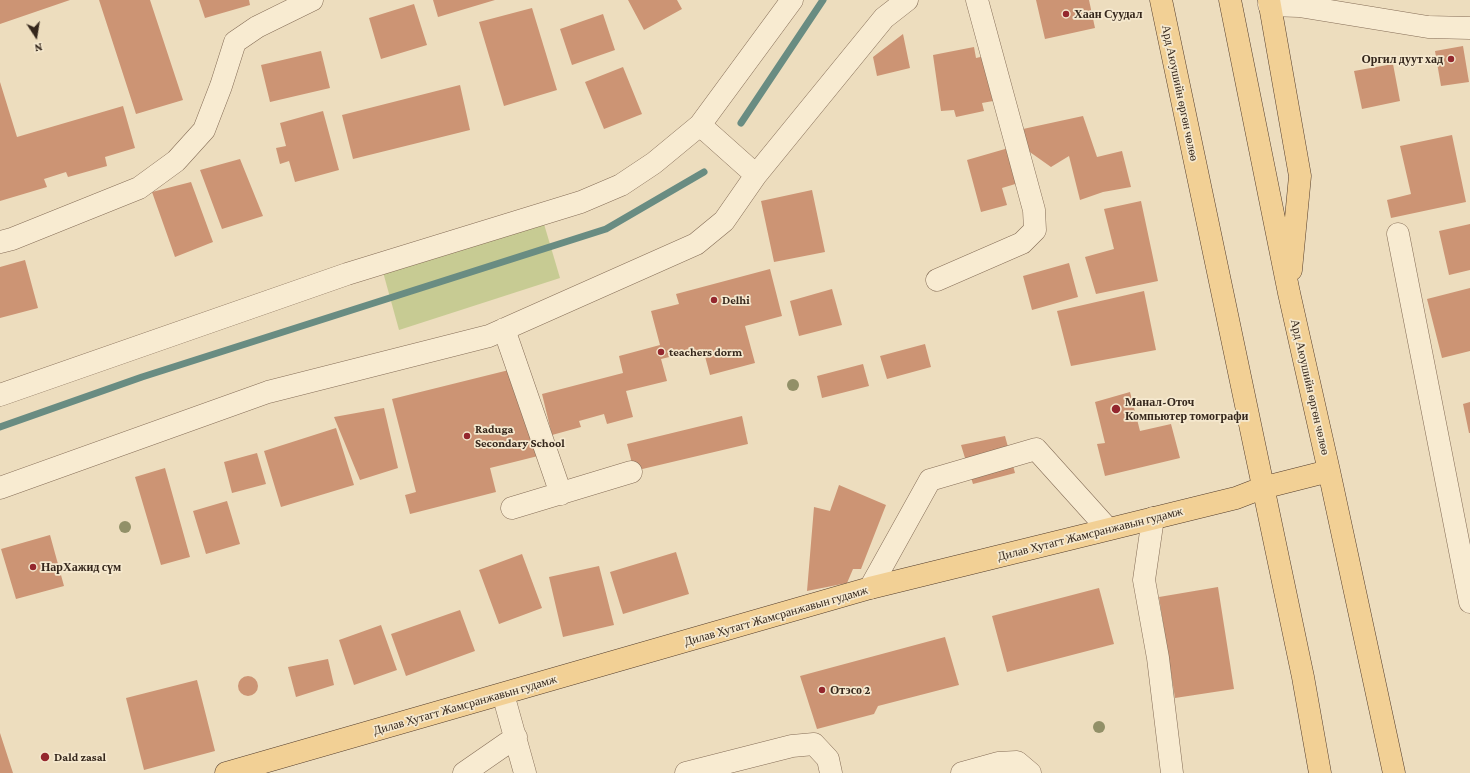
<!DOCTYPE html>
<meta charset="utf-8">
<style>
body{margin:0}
#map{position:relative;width:1470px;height:773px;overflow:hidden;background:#edddbe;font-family:"Crimson Pro",serif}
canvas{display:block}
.north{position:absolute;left:16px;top:16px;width:40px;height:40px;-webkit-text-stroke:3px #f5e8ce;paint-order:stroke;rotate:168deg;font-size:11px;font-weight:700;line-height:16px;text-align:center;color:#35271c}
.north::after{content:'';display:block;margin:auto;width:14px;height:18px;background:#35271c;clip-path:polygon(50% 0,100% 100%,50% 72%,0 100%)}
</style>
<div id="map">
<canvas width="1470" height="773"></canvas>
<div class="north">N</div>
</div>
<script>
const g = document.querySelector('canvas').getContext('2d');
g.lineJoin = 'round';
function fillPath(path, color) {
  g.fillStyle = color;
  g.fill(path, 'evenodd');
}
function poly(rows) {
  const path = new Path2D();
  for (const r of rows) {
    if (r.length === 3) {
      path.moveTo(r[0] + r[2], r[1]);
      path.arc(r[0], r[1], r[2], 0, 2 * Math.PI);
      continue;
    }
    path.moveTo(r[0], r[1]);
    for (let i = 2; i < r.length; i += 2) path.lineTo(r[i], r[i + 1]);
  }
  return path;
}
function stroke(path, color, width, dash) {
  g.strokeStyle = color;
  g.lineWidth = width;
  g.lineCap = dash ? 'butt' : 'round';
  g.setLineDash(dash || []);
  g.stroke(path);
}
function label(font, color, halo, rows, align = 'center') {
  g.font = font + ' "Crimson Pro",serif';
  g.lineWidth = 3.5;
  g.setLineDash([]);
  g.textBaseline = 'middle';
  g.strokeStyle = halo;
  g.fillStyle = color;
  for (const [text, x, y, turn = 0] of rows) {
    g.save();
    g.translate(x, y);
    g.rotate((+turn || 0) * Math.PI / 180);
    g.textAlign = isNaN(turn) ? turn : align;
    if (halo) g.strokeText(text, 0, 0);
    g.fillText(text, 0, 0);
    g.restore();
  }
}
const green = poly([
 [544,224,560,278,399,330,383,272]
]);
const stream = poly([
 [741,123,823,0],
 [0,427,142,377,606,229,704,172]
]);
const building = poly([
 [0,0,70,0,0,24],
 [99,0,150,0,183,100,136,114],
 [199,0,249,0,250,5,205,18],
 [433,0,495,0,438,17],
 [628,0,677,0,682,9,644,30],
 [1036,0,1089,0,1095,28,1045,39],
 [414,4,427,45,381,59,369,18],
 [532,8,557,90,504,106,479,22],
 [603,14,615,50,572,65,560,29],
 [903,34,910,68,877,76,873,57],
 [1463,46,1469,82,1441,86,1435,51],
 [974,47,976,58,985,56,993,101,982,103,984,111,956,117,954,110,941,111,933,55],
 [321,51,330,88,270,102,261,65],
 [1393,64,1400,101,1362,109,1354,71],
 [623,67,642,114,604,129,585,82],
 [0,82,17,137,123,106,135,148,105,157,107,166,68,177,66,172,44,179,47,187,0,201],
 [460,85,470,130,353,159,342,115],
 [323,111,339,170,295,182,289,161,280,164,276,148,286,146,280,123],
 [1083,116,1097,157,1122,151,1131,187,1103,192,1080,200,1069,156,1051,167,1027,150,1023,129],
 [1452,135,1466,202,1391,218,1387,200,1411,194,1400,146],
 [1012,147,1022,182,1002,188,1007,205,981,212,967,160],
 [240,159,263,216,222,229,200,170],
 [191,182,213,242,175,257,152,192],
 [812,190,825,252,774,262,761,201],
 [1141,201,1158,281,1096,294,1085,257,1114,249,1104,209],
 [1470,224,1470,270,1449,275,1439,231],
 [25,260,38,308,0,318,0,267],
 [1069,263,1078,297,1032,310,1023,276],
 [770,269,782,316,745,326,755,363,710,375,703,349,661,359,667,381,626,391,633,417,607,424,604,414,579,421,581,427,552,435,542,394,623,373,619,356,660,345,651,311,679,304,676,294],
 [1470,288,1470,351,1442,358,1427,299],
 [832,289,842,325,799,336,790,301],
 [1144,291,1156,350,1071,366,1057,311],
 [925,344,931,367,887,379,880,356],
 [863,364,869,386,822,398,817,376],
 [517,368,538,456,490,468,496,492,410,514,405,495,416,492,392,399],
 [1130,392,1140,431,1171,424,1180,458,1105,476,1097,444,1105,443,1095,402],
 [1470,402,1470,433,1469,433,1463,404],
 [384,408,398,468,360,480,334,417],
 [742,416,748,444,634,471,627,444],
 [336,428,354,485,281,507,264,451],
 [1005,436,1015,473,973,484,961,445],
 [257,453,266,484,232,493,224,462],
 [165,468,190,557,161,565,135,477],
 [839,485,886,505,861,569,853,569,847,583,807,591,814,507,830,511],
 [227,501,240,544,206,554,193,511],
 [50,535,64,586,16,599,1,549],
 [676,552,689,594,623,614,610,572],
 [522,554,542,608,499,624,479,570],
 [599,566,614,625,563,637,549,577],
 [1218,587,1234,689,1175,698,1159,597],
 [1099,588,1114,644,1007,672,992,616],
 [460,610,475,651,406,676,391,634],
 [381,625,397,670,354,685,339,640],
 [945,637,959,685,878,706,874,714,817,729,800,676],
 [328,659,334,685,296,697,288,667],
 [248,686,10],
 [197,680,215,751,144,770,126,698],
 [0,733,13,773,0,773]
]);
const minor = poly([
 [1269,5,1299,6,1428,27,1470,28],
 [700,125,756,175],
 [1398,234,1470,602],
 [0,242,12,239,139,188,176,161,204,130,221,86,235,42,257,27,312,0],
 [937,280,1022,243,1035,230,1034,210,977,0],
 [504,329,561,494],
 [0,395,347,274,581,202,621,185,654,163,700,125,792,0],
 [0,488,268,392,489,336,696,244,724,221,756,175,884,18,907,0],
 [512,508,631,472],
 [1153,518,1144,580,1158,658,1172,773],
 [870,588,930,480,1036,449,1108,529],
 [503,694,525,773],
 [464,773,516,737],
 [686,773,792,746,814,744,828,759,831,773],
 [962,773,998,763,1017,762,1030,773]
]);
const major = poly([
 [1161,0,1303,677,1320,773],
 [1230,0,1289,293,1329,471,1394,773],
 [1269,0,1300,176,1291,270],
 [226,773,870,588,1236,498,1262,488,1329,471]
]);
const trees = [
 [793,385],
 [125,527],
 [1099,727]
];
const markers = [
 [1066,14,4,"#94272e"],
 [1451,59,4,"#94272e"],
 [714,300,4,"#94272e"],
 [661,352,4,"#94272e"],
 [1116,409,5,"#94272e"],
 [467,436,4,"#94272e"],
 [33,567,4,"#94272e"],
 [822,690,4,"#94272e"],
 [45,757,5,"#94272e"]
];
const poiNames = [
 ["Хаан Суудал",1074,14],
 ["Оргил дуут хад",1443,59,"right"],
 ["Delhi",722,300],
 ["teachers dorm",669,352],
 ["Манал-Оточ",1125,402],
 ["Компьютер томографи",1125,416],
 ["Raduga",475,429],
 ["Secondary School",475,443],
 ["НарХажид сүм",41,567],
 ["Отэсо 2",830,690],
 ["Dald zasal",54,757]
];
const streetNames = [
 ["Ард Аюушийн өргөн чөлөө",1180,93,78],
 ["Ард Аюушийн өргөн чөлөө",1310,387,77],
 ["Дилав Хутагт Жамсранжавын гудамж",1090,534,-14],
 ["Дилав Хутагт Жамсранжавын гудамж",776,616,-16],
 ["Дилав Хутагт Жамсранжавын гудамж",465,705,-16]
];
fillPath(green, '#c7cb93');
stroke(stream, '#698c82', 7);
fillPath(building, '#cc9474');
stroke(minor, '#856d57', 23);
stroke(major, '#533c2c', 23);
stroke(minor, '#f8ebd1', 22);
stroke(major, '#f2d095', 22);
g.fillStyle = '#929068';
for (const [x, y] of trees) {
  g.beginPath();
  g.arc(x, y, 6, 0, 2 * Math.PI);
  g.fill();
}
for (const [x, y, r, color] of markers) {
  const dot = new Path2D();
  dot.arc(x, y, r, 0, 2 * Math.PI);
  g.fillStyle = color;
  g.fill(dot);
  stroke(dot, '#f5e8ce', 1.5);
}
label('bold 12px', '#35271c', '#f5e8ce', poiNames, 'left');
label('12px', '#35271c', '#f5e8ce', streetNames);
</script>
